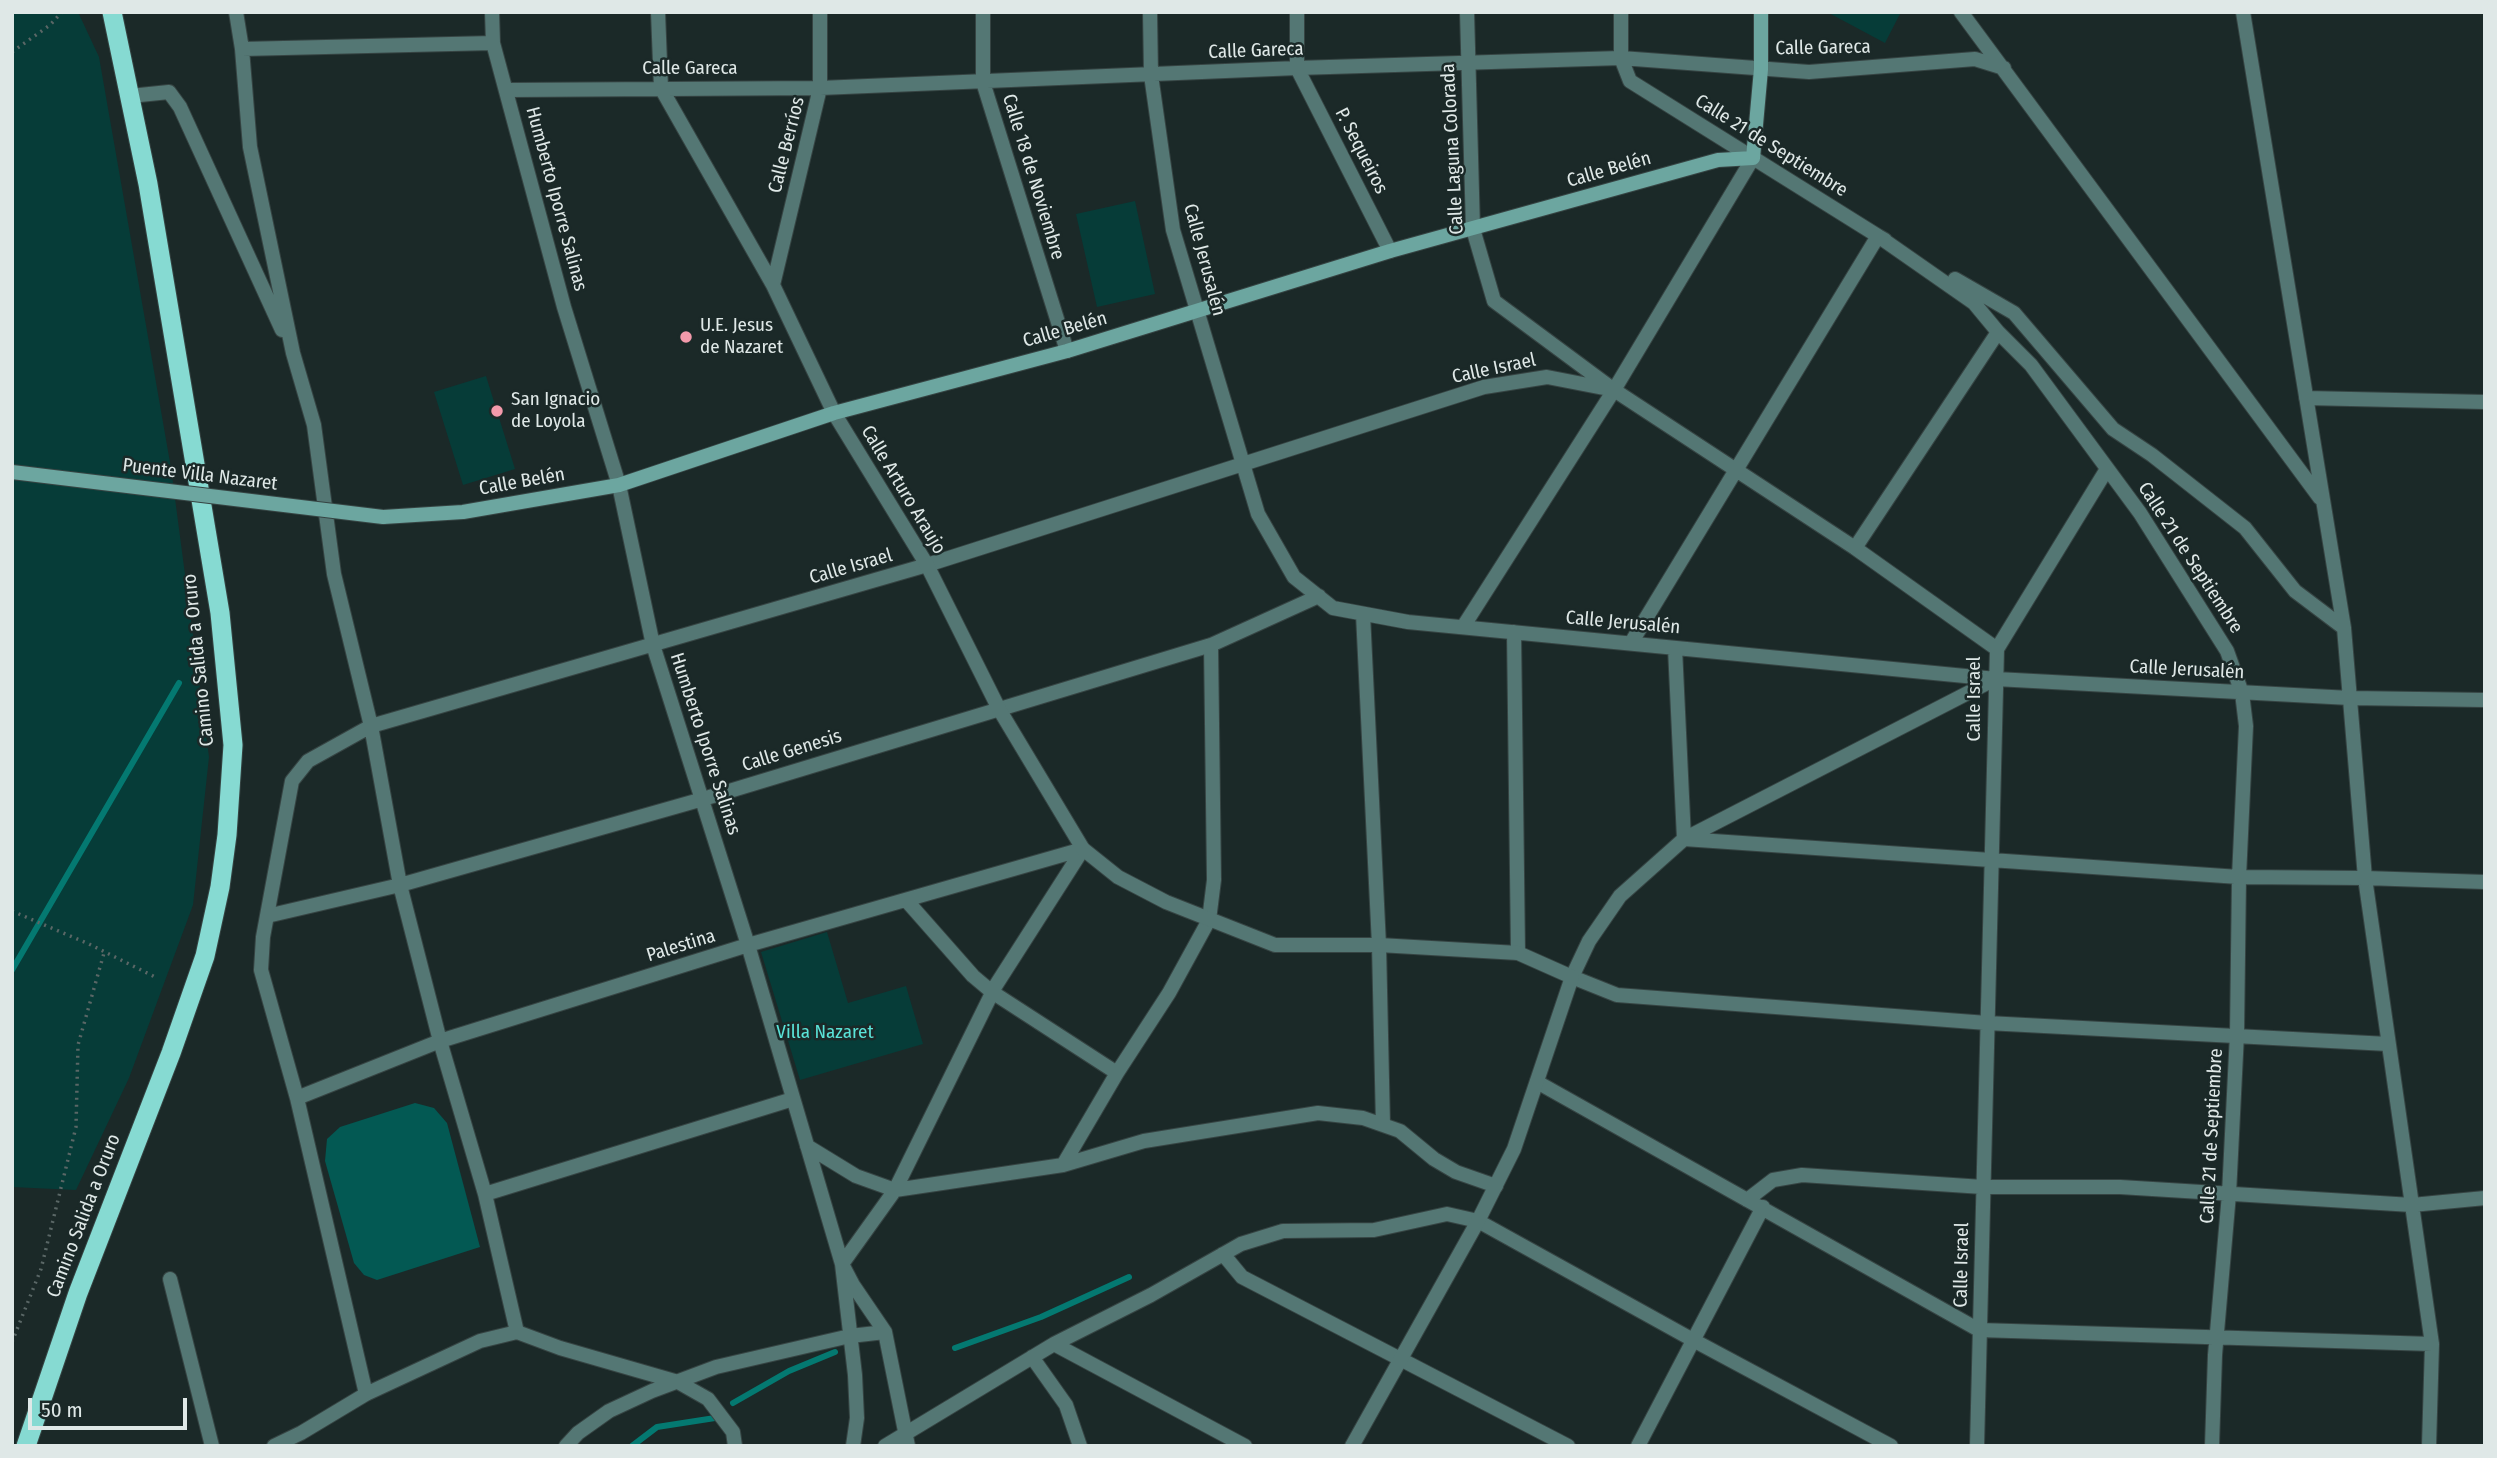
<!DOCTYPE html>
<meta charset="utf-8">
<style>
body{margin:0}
#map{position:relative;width:2497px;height:1458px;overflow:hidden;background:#1b2928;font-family:"Fira Sans Condensed",sans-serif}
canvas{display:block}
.frame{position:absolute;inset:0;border:14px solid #dfe8e7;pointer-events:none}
.scale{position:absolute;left:28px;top:1398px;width:159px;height:32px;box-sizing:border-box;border:4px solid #dfe8e7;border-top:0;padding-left:9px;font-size:21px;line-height:24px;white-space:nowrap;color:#dfe8e7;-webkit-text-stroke:5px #1b2928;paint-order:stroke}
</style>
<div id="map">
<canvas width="2497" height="1458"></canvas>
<div class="frame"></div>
<div class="scale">50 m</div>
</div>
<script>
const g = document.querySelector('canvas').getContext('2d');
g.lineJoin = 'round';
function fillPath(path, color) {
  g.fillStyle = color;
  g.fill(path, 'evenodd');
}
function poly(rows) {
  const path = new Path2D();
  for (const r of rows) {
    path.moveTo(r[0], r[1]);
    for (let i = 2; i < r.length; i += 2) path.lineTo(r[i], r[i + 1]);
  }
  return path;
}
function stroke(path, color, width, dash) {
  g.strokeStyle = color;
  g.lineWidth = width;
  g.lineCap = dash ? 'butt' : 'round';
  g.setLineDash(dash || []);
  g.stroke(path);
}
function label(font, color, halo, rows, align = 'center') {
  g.font = font + ' "Fira Sans Condensed",sans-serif';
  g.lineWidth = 5;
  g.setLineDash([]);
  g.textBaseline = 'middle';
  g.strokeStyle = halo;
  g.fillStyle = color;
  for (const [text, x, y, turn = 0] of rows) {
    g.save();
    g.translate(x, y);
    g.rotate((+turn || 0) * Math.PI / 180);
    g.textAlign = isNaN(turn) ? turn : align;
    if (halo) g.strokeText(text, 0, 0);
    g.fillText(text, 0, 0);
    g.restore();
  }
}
const green = poly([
 [12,12,78,12,99,57,171,468,209,757,193,905,129,1078,76,1190,12,1187],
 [1827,12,1901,12,1885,43],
 [1135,201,1155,294,1097,307,1076,214],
 [486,376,515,469,463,485,434,392],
 [827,932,848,1003,906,986,923,1044,800,1080,761,952]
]);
const stream = poly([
 [12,970,179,683],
 [955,1348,1041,1317,1129,1277],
 [733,1403,789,1371,835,1352],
 [632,1446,657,1427,715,1418]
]);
const building = poly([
 [415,1103,434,1108,447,1123,480,1247,377,1280,364,1275,354,1263,325,1161,327,1139,340,1127]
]);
const path = poly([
 [12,52,50,25,62,12],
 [12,911,89,944,157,978],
 [12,1342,41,1269,76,1127,78,1045,104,953]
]);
const minor = poly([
 [236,12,242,49,250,147,293,353,314,425,334,574,371,726,400,885,440,1041,485,1194,517,1332],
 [492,12,493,43,564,307,619,485,653,645,748,945,842,1264,853,1285,885,1332,908,1446],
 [658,12,661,88,773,285,834,413],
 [983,12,983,82,1067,351],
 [1150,12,1151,75,1173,230,1258,514,1294,577,1333,608,1408,622,1996,679,2350,698,2485,700],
 [1297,12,1297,68,1390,251],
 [1467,12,1473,229,1494,301,1610,387],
 [1621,12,1621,58,1630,81,1878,236,1974,303,1998,332,2031,365,2140,513,2227,651,2242,693,2246,726,2239,877,2237,1034,2229,1194,2215,1355,2212,1446],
 [1961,12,2320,498],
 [2243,12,2344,628,2365,878,2432,1344,2429,1446],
 [242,49,493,43],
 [508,90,820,88,1297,68,1621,58,1809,72,1975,59,2004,68],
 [130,96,169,92,180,107,282,330],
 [1955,279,2014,313,2113,429,2152,455,2245,528,2295,591,2344,628],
 [773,285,820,88,820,12],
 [2306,398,2485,402],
 [1855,548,1998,332],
 [1363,614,1379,945,1383,1125],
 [1463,627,1614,390,1753,158],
 [1514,632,1518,953],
 [1631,643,1878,236,1885,240],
 [1675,648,1684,839,2239,877,2365,878,2485,882],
 [1997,649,2107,469],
 [1995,679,1684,839,1620,896,1589,941,1572,977,1617,995,1987,1023,2388,1044],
 [906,900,973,976,992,992,1117,1073],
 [267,916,400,885,703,799,1211,645,1319,596],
 [1537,1082,1979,1330,2432,1344],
 [297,1098,440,1041,748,945,1083,849],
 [807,1146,856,1176,895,1190,1063,1165,1144,1141,1318,1113,1363,1118,1400,1131,1434,1159,1456,1172,1496,1186],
 [1063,1165,1117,1073,1169,993,1209,920,1214,880,1211,645],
 [485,1194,793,1099],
 [1747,1200,1773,1180,1802,1175,1983,1187,2120,1187,2412,1205,2485,1198],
 [1223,1254,1242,1277,1568,1446],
 [170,1279,212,1446],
 [1054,1344,1245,1446],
 [1032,1357,1066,1405,1080,1446],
 [366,1394,297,1098,261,970,263,937,292,781,308,761,371,726,927,565,1484,387,1547,377,1614,390,1855,548,1997,649,1977,1446],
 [274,1446,301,1433,366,1394,480,1341,517,1332,560,1348,678,1382,708,1399,733,1432,735,1446],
 [566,1446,578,1433,609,1411,652,1391,716,1367,850,1336,885,1332],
 [853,1446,857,1418,855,1375,842,1264,895,1190,996,985,1083,849],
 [885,1446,1054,1344,1151,1295,1241,1244,1283,1231,1374,1230,1447,1214,1478,1221,1693,1340,1891,1446],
 [1638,1446,1763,1207]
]);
const tertiary = poly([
 [834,413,927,565,999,709,1083,849,1118,877,1166,902,1275,945,1379,945,1518,953,1572,977,1514,1149,1478,1221,1352,1446]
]);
const secondary = poly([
 [383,517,463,512,619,485,834,413,1067,351,1390,251,1718,160,1753,158,1761,69,1761,12]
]);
const trunk = poly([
 [26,1446,78,1293,171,1053,205,956,220,887,227,835,233,745,220,613,148,184,112,12]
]);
const secondaryBridge = poly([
 [12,472,383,517]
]);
const markers = [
 [686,337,7,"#f39aab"],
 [497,411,7,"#f39aab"]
];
const streetNames = [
 ["Calle Gareca",1823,48,-1],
 ["Calle Gareca",1256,51,-2],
 ["Calle Gareca",690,69],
 ["Calle Berríos",787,145,-76],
 ["Calle 21 de Septiembre",1771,146,32],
 ["Calle Laguna Colorada",1453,149,-93],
 ["P. Sequeiros",1361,151,63],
 ["Calle Belén",1609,170,-16],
 ["Calle 18 de Noviembre",1033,177,73],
 ["Humberto Iporre Salinas",556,199,75],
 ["Calle Jerusalén",1204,260,75],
 ["Calle Belén",1065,330,-16],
 ["Calle Israel",1494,369,-12],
 ["Puente Villa Nazaret",200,475,7],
 ["Calle Belén",522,482,-10],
 ["Calle Arturo Araujo",903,490,59],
 ["Calle 21 de Septiembre",2190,558,57],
 ["Calle Israel",851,567,-16],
 ["Calle Jerusalén",1623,623,5],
 ["Camino Salida a Oruro",199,660,-96],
 ["Calle Jerusalén",2187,670,3],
 ["Calle Israel",1975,699,-90],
 ["Humberto Iporre Salinas",705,744,72],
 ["Calle Genesis",792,751,-17],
 ["Palestina",681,946,-17],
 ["Calle 21 de Septiembre",2212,1136,-87],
 ["Camino Salida a Oruro",84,1216,-69],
 ["Calle Israel",1962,1265,-89]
];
const poiNames = [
 ["U.E. Jesus",700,326],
 ["de Nazaret",700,348],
 ["San Ignacio",511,400],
 ["de Loyola",511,422]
];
const parkNames = [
 ["Villa Nazaret",825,1033]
];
fillPath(green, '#063c38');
stroke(stream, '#047971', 6);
fillPath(building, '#035953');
stroke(minor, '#364443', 16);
stroke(tertiary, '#364443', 16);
stroke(secondary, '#364443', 16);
stroke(trunk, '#364443', 21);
stroke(path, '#5a6766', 3.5, [2, 5]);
stroke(minor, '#547774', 14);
stroke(tertiary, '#547774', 14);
stroke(secondary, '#6ca6a0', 14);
stroke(trunk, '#86dad2', 19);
stroke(secondaryBridge, '#364443', 16, []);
stroke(secondaryBridge, '#6ca6a0', 14);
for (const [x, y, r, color] of markers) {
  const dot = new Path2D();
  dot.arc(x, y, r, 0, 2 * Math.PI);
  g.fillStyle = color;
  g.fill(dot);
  stroke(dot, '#1b2928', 2.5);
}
label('19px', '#dfe8e7', '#1b2928', streetNames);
label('19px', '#dfe8e7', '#1b2928', poiNames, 'left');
label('19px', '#5ae3d8', '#1b2928', parkNames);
</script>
